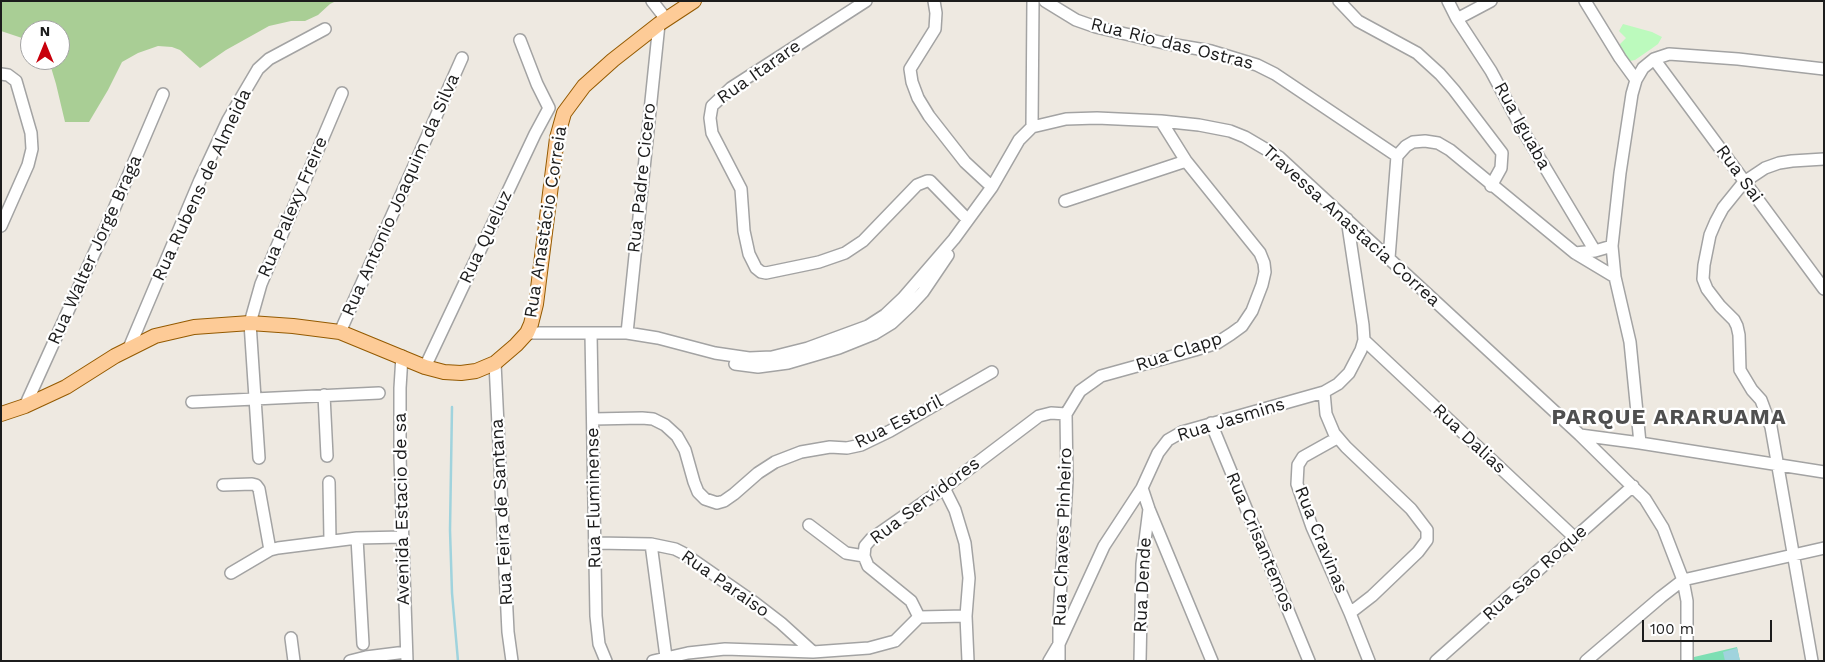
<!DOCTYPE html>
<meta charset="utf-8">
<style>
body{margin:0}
#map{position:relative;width:1825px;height:662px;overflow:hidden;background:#eee9e1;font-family:"Work Sans",sans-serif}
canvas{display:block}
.frame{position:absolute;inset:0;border:2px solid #1c1c1c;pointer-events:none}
.north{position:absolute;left:20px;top:20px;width:50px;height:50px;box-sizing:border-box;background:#fff;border:1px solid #a4a4a4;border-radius:50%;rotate:0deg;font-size:14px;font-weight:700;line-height:20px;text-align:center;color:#1c1c1c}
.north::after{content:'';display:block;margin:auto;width:18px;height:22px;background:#c8000c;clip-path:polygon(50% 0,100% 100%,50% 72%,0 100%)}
.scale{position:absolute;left:1642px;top:620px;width:130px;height:22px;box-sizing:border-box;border:2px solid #1c1c1c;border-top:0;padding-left:6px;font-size:15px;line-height:18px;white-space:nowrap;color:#1c1c1c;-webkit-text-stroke:4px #fff;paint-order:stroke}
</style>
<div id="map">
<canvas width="1825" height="662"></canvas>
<div class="frame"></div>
<div class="north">N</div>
<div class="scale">100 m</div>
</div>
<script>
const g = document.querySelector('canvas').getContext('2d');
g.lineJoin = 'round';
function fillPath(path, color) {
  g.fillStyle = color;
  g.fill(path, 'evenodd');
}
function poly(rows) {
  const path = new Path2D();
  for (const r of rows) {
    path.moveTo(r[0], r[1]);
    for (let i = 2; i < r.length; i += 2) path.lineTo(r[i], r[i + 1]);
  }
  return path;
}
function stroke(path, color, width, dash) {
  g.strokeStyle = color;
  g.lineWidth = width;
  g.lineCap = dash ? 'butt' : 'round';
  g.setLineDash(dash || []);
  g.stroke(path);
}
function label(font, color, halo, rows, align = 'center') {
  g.font = font + ' "Work Sans",sans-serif';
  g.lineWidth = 4.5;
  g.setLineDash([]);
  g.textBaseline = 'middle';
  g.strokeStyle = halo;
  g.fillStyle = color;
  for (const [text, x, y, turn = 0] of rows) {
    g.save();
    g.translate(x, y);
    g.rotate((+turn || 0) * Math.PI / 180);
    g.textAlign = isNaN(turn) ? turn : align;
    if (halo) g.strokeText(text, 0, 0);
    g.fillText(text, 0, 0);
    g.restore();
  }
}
const forest = poly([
 [1,1,336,1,330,4,318,15,305,21,291,21,269,26,226,50,200,68,180,50,172,47,158,46,138,53,122,62,108,90,89,122,65,122,56,84,50,64,46,60,60,60,60,30,30,30,30,44,22,38,1,31]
]);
const park = poly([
 [1623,24,1652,32,1662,37,1658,44,1651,49,1635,60,1630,61,1622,55,1619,48,1620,44,1626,38,1619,31]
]);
const pitch = poly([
 [1737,647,1740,661,1694,661,1694,657]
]);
const water = poly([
 [1737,648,1740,661,1725,661,1723,652]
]);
const stream = poly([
 [452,407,450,530,452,593,458,661]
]);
const minor = poly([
 [652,1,666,19],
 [866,1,731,88,712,106,710,118,712,133,741,189,744,231,749,254,756,268,761,272,766,273,819,262,845,253,863,241,917,185,927,181,930,181,967,219],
 [934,1,936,13,935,29,910,69,912,82,918,98,929,116,965,162,992,187],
 [1045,1,1076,20,1096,27,1164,43,1211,51,1257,65,1275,74,1397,156],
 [1339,1,1358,21,1417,53,1440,74,1454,90,1502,153,1501,168,1491,186],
 [1448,1,1457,19,1491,71,1522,129,1595,251],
 [1585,1,1620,58,1636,80],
 [1457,19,1491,1],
 [520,40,537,84,549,108],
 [1654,59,1824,289],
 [1,74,8,75,16,81,31,133,32,149,28,165,1,226],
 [1032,127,1033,1],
 [1065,201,1186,161],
 [1575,253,1615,277],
 [1389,258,1397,156,1406,146,1413,142,1425,141,1438,143,1450,150,1575,253,1595,251,1612,246],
 [340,332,462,58],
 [527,333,627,333,658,338,715,353,749,358,772,357,808,348,868,326,885,315,903,298,954,239,992,187,1019,140,1032,127,1066,119,1097,118,1161,121,1199,125,1230,131,1245,137,1279,157,1580,435,1645,499,1663,528,1683,580,1687,601,1687,661],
 [627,333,659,24],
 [591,334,596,616,599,644,606,661],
 [1364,340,1574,537],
 [129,348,200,180,228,120,258,69,269,59,325,29],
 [402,356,400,388,400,457,407,661],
 [495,363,508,632,512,661],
 [735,364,758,367,788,363,839,348,874,334,892,323,910,306,923,292,948,255],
 [425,367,535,134,549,108],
 [1324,392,1326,414,1334,433,1346,447,1411,509,1427,530,1427,540,1418,552,1372,596,1350,613],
 [324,395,327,456],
 [192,402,379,393],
 [25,406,111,216,163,94],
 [1066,414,1080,391,1101,376,1195,350,1217,343,1231,334,1242,326,1252,311,1262,285,1265,272,1264,263,1260,253,1186,161,1161,121],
 [593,419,642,418,653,419,665,425,677,436,685,450,694,482,698,492,705,499,717,503,724,501,734,494,758,473,775,462,801,452,830,447,847,448,861,445,890,431,992,372],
 [1211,423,1309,661],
 [1580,435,1640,443,1824,472],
 [1337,438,1303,457,1298,465,1297,484,1312,527,1350,613,1369,661],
 [1640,443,1630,342,1615,277,1612,246,1620,173,1632,94,1636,80,1643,68,1654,59,1669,54,1738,59,1824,69],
 [259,458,250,323,261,284,342,93],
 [329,482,330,540],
 [223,485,252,484,256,485,259,489,270,550],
 [944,488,955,510,965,543,969,578,966,616,968,661],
 [1142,488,1149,509,1212,661],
 [809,525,846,553,864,556],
 [357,538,403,537],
 [596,543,651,544,675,549,683,553,755,603,781,623,813,652],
 [651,544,666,657],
 [231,573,270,550,278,548,357,538,363,644],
 [919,617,911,601,868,566,864,556,865,546,871,539,944,488,1039,416,1051,413,1066,414],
 [291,638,294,661],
 [350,661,366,657,406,652],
 [653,661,688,653,725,649,813,652,869,648,895,641,919,617,966,616],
 [1049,661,1059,644,1104,546,1142,488,1158,453,1168,440,1182,432,1324,392,1338,384,1349,373,1361,350,1364,340,1363,325,1347,219],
 [1059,661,1059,617,1067,480,1066,414],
 [1140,661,1142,564,1149,509],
 [1436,661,1633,486],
 [1586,661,1661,597,1683,580,1824,548],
 [1812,661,1771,427,1761,400,1752,390,1740,370,1739,335,1737,326,1734,320,1720,306,1707,289,1703,279,1704,265,1710,235,1716,221,1723,208,1744,182,1765,168,1779,163,1792,161,1824,159]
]);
const major = poly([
 [1,414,25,406,66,387,115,356,155,336,194,327,250,323,293,326,340,332,425,367,444,372,461,373,476,371,495,363,516,345,527,333,531,324,536,304,557,138,564,113,584,86,613,60,659,24,694,1]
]);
const streetNames = [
 ["Rua Rio das Ostras",1172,44,14],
 ["Rua Itarare",759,72,-35],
 ["Rua Iguaba",1522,126,61],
 ["Rua Sai",1739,174,54],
 ["Rua Padre Cicero",642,178,-84],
 ["Rua Rubens de Almeida",202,185,-65],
 ["Rua Antonio Joaquim da Silva",401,195,-66],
 ["Rua Palexy Freire",293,207,-67],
 ["Rua Anastácio Correia",546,222,-81],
 ["Travessa Anastacia Correa",1351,226,42],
 ["Rua Queluz",486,237,-65],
 ["Rua Walter Jorge Braga",95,250,-66],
 ["Rua Clapp",1179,352,-18],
 ["Rua Jasmins",1231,420,-17],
 ["Rua Estoril",899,422,-27],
 ["Rua Dalias",1469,439,43],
 ["Rua Fluminense",594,498,-91],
 ["Rua Servidores",925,501,-37],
 ["Avenida Estacio de sa",402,509,-91],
 ["Rua Feira de Santana",502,512,-93],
 ["Rua Chaves Pinheiro",1063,537,-88],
 ["Rua Cravinas",1321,540,68],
 ["Rua Crisantemos",1260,542,67],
 ["Rua Sao Roque",1535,573,-42],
 ["Rua Paraiso",725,584,35],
 ["Rua Dende",1143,585,-87]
];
const districtNames = [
 ["PARQUE ARARUAMA",1669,418]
];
fillPath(forest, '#a9ce95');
fillPath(park, '#bcfabd');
fillPath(pitch, '#7ddfb3');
fillPath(water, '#a0d3dd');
stroke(stream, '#a0d3dd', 2.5);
stroke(minor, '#a3a3a3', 14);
stroke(major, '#945a00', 16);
stroke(minor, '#fff', 11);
stroke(major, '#fdcb97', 14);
label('18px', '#1c1c1c', '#fff', streetNames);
g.letterSpacing = '1px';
label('bold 22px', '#4f4f4f', '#fff', districtNames);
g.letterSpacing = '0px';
</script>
